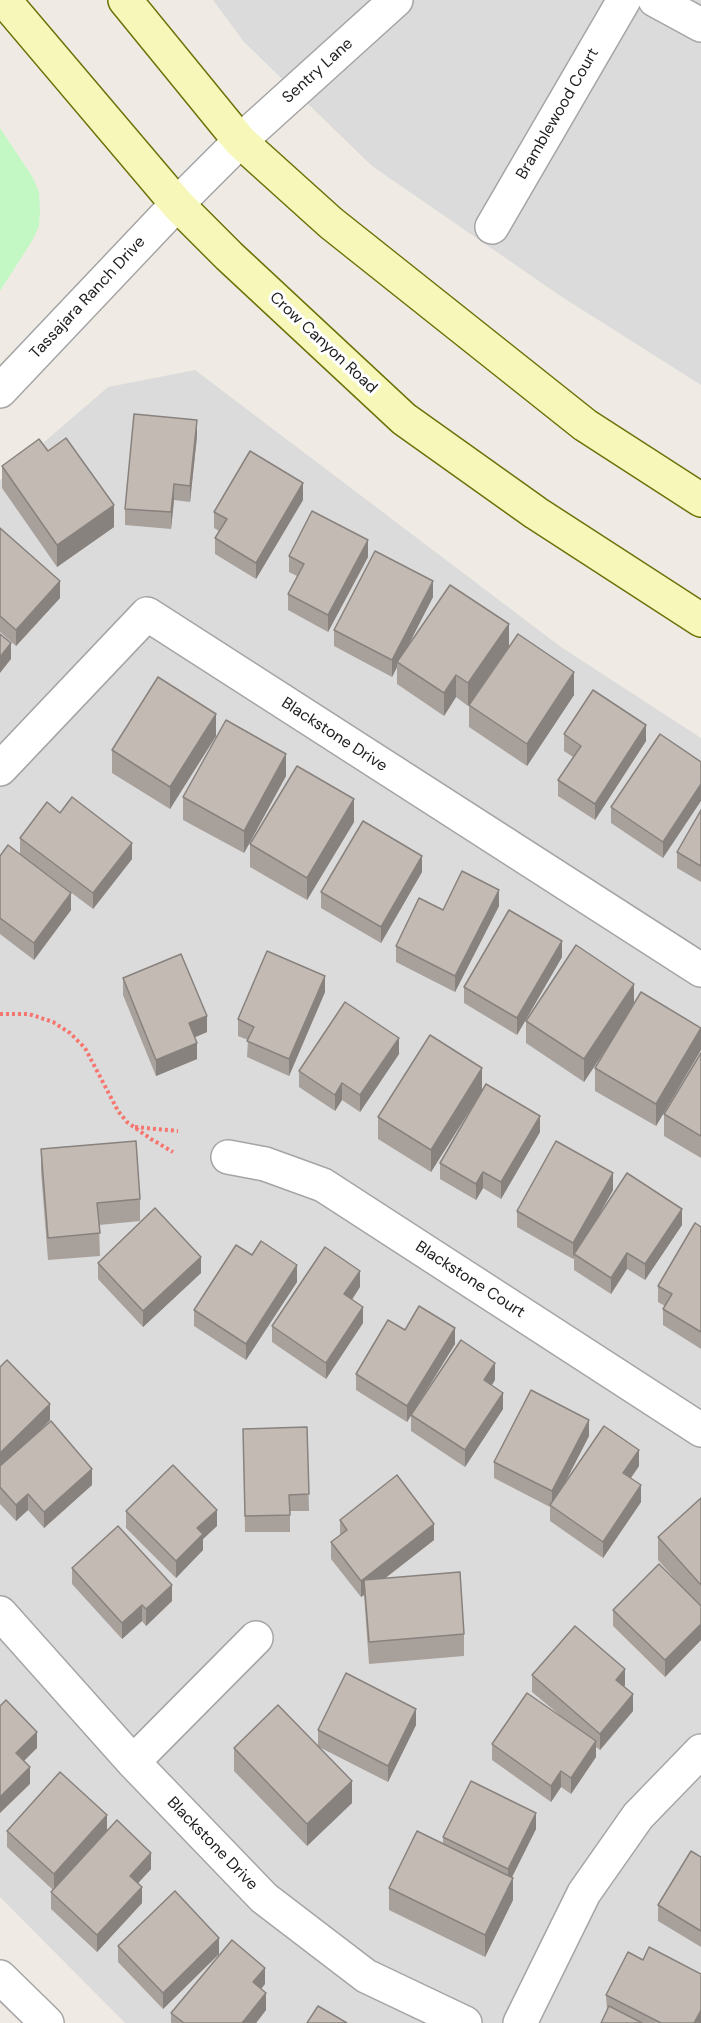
<!DOCTYPE html>
<style>
body{margin:0}
canvas{display:block;background:#efebe4}
</style>
<canvas width="701" height="2023"></canvas>
<script>
const g = document.querySelector('canvas').getContext('2d');
g.lineJoin = 'round';
function fillPath(path, color) {
  g.fillStyle = color;
  g.fill(path, 'evenodd');
}
function poly(rows) {
  const path = new Path2D();
  for (const r of rows) {
    path.moveTo(r[0], r[1]);
    for (let i = 2; i < r.length; i += 2) path.lineTo(r[i], r[i + 1]);
  }
  return path;
}
function stroke(path, color, width, dash) {
  g.strokeStyle = color;
  g.lineWidth = width;
  g.lineCap = dash ? 'butt' : 'round';
  g.setLineDash(dash || []);
  g.stroke(path);
}
function label(font, color, halo, rows, align = 'center') {
  g.font = font + ' "DM Sans",sans-serif';
  g.lineWidth = 6;
  g.setLineDash([]);
  g.textBaseline = 'middle';
  g.strokeStyle = halo;
  g.fillStyle = color;
  for (const [text, x, y, turn = 0] of rows) {
    g.save();
    g.translate(x, y);
    g.rotate((+turn || 0) * Math.PI / 180);
    g.textAlign = isNaN(turn) ? turn : align;
    if (halo) g.strokeText(text, 0, 0);
    g.fillText(text, 0, 0);
    g.restore();
  }
}
const residential = poly([
 [213,0,701,0,701,385,562,297,372,166,244,42],
 [195,370,561,647,701,738,701,2023,125,2023,0,1897,0,480,108,387]
]);
const park = poly([
 [0,128,32,176,39,192,40,211,39,226,32,241,0,291]
]);
const path = poly([
 [0,1014,29,1014,53,1022,70,1033,85,1048,118,1111,127,1122,151,1139,173,1152],
 [135,1127,178,1131]
]);
const minor = poly([
 [655,0,701,25],
 [240,141,396,0],
 [492,227,624,0],
 [0,769,147,614,701,970],
 [228,1157,265,1164,323,1185,701,1430],
 [0,1613,133,1762,264,1898,366,1976,465,2023],
 [133,1762,256,1638],
 [520,2023,584,1893,638,1816,701,1751]
]);
const tertiary = poly([
 [0,391,177,204,240,141],
 [0,1977,47,2023]
]);
const secondary = poly([
 [4,0,177,204,229,256,404,419,536,513,701,620],
 [125,0,240,141,331,223,585,425,701,500]
]);
const wall = poly([
 [197,436,190,502,174,500,171,529,125,525,125,509],
 [2,466,114,527,57,567,2,488],
 [303,500,256,579,215,554,215,538,219,531,214,528,214,512],
 [0,528,60,598,16,646,0,632],
 [289,556,368,557,328,632,288,610,288,594,297,576,289,572],
 [433,597,408,646,509,646,574,695,527,766,469,727,469,705,468,706,456,697,444,716,397,684,397,667,392,677,334,646,334,630],
 [564,734,646,741,595,820,558,796,558,780,573,757,564,751],
 [216,736,170,809,112,773,112,750],
 [701,762,663,858,611,823,611,807],
 [286,776,244,853,183,820,183,797],
 [701,810,701,882,677,868,677,852],
 [60,813,132,859,93,909,20,854,20,838],
 [354,822,307,900,250,867,250,844],
 [0,856,71,910,34,960,0,934],
 [422,872,381,943,321,908,321,892],
 [499,906,455,992,396,962,396,946,443,910],
 [562,957,517,1035,464,1003,464,987],
 [123,978,207,1032,194,1037,197,1059,156,1076,123,995],
 [325,992,289,1076,247,1057,248,1040,238,1036,238,1019],
 [634,1004,701,1050,656,1126,595,1091,595,1068,618,1030,584,1082,526,1043,526,1021],
 [701,1053,701,1158,664,1136,664,1114],
 [399,1054,360,1112,342,1100,335,1111,299,1087,299,1071],
 [482,1091,431,1172,378,1139,378,1117],
 [540,1132,501,1199,483,1188,476,1200,440,1179,440,1163],
 [41,1149,140,1199,140,1221,99,1225,100,1256,48,1260,41,1171],
 [613,1190,591,1229,682,1225,645,1280,627,1269,611,1294,574,1270,574,1258,573,1259,517,1227,517,1211],
 [701,1227,701,1349,663,1325,663,1309,665,1306,658,1302,658,1286],
 [252,1255,297,1282,246,1360,194,1326,194,1310],
 [98,1263,201,1273,143,1327,98,1279],
 [360,1287,352,1300,363,1323,326,1379,272,1342,272,1326],
 [455,1344,407,1422,356,1390,356,1374],
 [0,1367,50,1420,37,1434,92,1485,44,1528,28,1510,16,1521,0,1504],
 [495,1380,492,1385,503,1409,465,1467,411,1431,411,1415],
 [307,1427,309,1511,290,1511,290,1532,245,1532,243,1429],
 [589,1436,563,1486,639,1466,631,1478,641,1502,603,1558,550,1521,550,1507,494,1478,494,1462],
 [701,1498,701,1640,665,1677,613,1626,613,1610,684,1589,658,1560,658,1537],
 [126,1511,217,1526,203,1539,203,1550,176,1578,126,1528],
 [340,1520,434,1540,385,1578,464,1634,464,1656,369,1664,364,1595,361,1597,331,1559,331,1542,340,1536],
 [72,1568,172,1601,146,1626,142,1621,122,1639,72,1584],
 [532,1675,625,1685,624,1687,633,1711,600,1750,596,1747,596,1757,571,1794,561,1787,551,1802,492,1760,492,1744,562,1717,532,1692],
 [416,1725,388,1782,319,1747,352,1803,307,1846,234,1771,234,1748,318,1746,318,1730],
 [536,1829,512,1877,513,1900,485,1957,389,1910,389,1888,443,1843,443,1837],
 [7,1831,107,1831,151,1869,138,1883,142,1903,97,1952,51,1909,51,1892,53,1890,7,1847],
 [701,1857,701,1947,658,1921,658,1905],
 [118,1946,219,1954,163,2009,118,1962],
 [265,1984,261,1989,266,2010,256,2023,171,2023,171,2013],
 [606,1995,701,2023,601,2023,607,2011]
]);
const shadedWall = poly([
 [197,420,197,436,190,502,190,486],
 [303,483,303,500,256,579,256,563],
 [174,484,174,500,171,529,171,512],
 [114,505,114,527,57,567,57,545],
 [368,540,368,557,328,632,328,615],
 [60,581,60,598,16,646,16,630],
 [433,581,433,597,399,663,397,662,397,667,392,677,392,660],
 [509,624,509,646,468,706,468,683],
 [11,643,11,659,0,673,0,657],
 [574,672,574,695,527,766,527,744],
 [456,675,456,697,444,716,444,693],
 [216,714,216,736,170,809,170,787],
 [646,725,646,741,595,820,595,804],
 [286,754,286,776,244,853,244,831],
 [701,784,701,801,663,858,663,842],
 [354,799,354,822,307,900,307,878],
 [132,843,132,859,93,909,93,893],
 [422,856,422,872,381,943,381,927],
 [499,890,499,906,455,992,455,976],
 [71,893,71,910,34,960,34,943],
 [562,941,562,957,517,1035,517,1018],
 [325,976,325,992,289,1076,289,1059],
 [634,984,634,1007,584,1082,584,1059],
 [207,1016,207,1032,189,1040,189,1023],
 [701,1028,701,1050,656,1126,656,1104],
 [399,1038,399,1054,360,1112,360,1095],
 [197,1043,197,1059,156,1076,156,1060],
 [482,1068,482,1091,431,1172,431,1150],
 [342,1083,342,1100,335,1111,335,1095],
 [540,1116,540,1132,501,1199,501,1182],
 [483,1172,483,1188,476,1200,476,1184],
 [613,1173,613,1190,576,1255,574,1254,573,1259,573,1243],
 [682,1209,682,1225,645,1280,645,1264],
 [627,1253,627,1269,611,1294,611,1278],
 [201,1257,201,1273,143,1327,143,1311],
 [297,1265,297,1282,246,1360,246,1344],
 [360,1271,360,1287,344,1311,344,1294],
 [363,1307,363,1323,326,1379,326,1363],
 [455,1328,455,1344,407,1422,407,1406],
 [495,1363,495,1380,484,1396,484,1380],
 [503,1393,503,1409,465,1467,465,1450],
 [50,1404,50,1420,0,1469,0,1453],
 [589,1420,589,1436,552,1508,552,1491],
 [639,1450,639,1466,623,1489,623,1473],
 [92,1469,92,1485,44,1528,44,1512],
 [641,1485,641,1502,603,1558,603,1542],
 [28,1494,28,1510,16,1521,16,1505],
 [217,1510,217,1526,203,1539,203,1550,176,1578,176,1561,197,1528],
 [434,1524,434,1540,365,1594,364,1580,364,1595,361,1597,361,1581],
 [172,1585,172,1601,146,1626,146,1609],
 [142,1605,142,1621,122,1639,122,1623],
 [701,1624,701,1640,665,1677,665,1660],
 [625,1669,625,1685,616,1696,616,1680],
 [633,1694,633,1711,600,1750,600,1734],
 [416,1709,416,1725,388,1782,388,1766],
 [37,1732,37,1748,16,1769,16,1753],
 [596,1741,596,1757,571,1794,571,1778],
 [30,1767,30,1784,0,1813,0,1797],
 [561,1771,561,1787,551,1802,551,1786],
 [352,1781,352,1803,307,1846,307,1824],
 [536,1813,536,1829,508,1885,508,1869],
 [107,1815,107,1831,54,1891,54,1874],
 [151,1853,151,1869,130,1892,130,1876],
 [513,1878,513,1900,485,1957,485,1935],
 [142,1887,142,1903,97,1952,97,1935],
 [219,1938,219,1954,163,2009,163,1993],
 [265,1968,265,1984,253,1999,253,1982],
 [266,1993,266,2010,256,2023,242,2023],
 [701,2010,701,2023,694,2023]
]);
const building = poly([
 [134,414,197,420,190,486,174,484,171,512,125,509,134,414],
 [66,438,114,505,57,545,2,466,39,439,48,451,66,438],
 [250,451,303,483,256,563,215,538,227,519,214,512,250,451],
 [312,511,368,540,328,615,288,594,304,564,289,556,312,511],
 [0,528,60,581,16,630,0,616,0,528],
 [375,551,433,581,392,660,334,630,375,551],
 [450,585,509,624,468,683,456,675,444,693,397,662,450,585],
 [0,634,11,643,0,657,0,634],
 [518,634,574,672,527,744,469,705,518,634],
 [158,677,216,714,170,787,112,750,158,677],
 [593,690,646,725,595,804,558,780,581,746,564,734,593,690],
 [226,720,286,754,244,831,183,797,226,720],
 [660,734,701,762,701,784,663,842,611,807,660,734],
 [297,766,354,799,307,878,250,844,297,766],
 [72,797,132,843,93,893,20,838,47,802,60,813,72,797],
 [701,810,701,866,677,852,701,810],
 [363,821,422,856,381,927,321,892,363,821],
 [8,845,71,893,34,943,0,918,0,856,8,845],
 [462,871,499,890,455,976,396,946,419,898,443,910,462,871],
 [509,910,562,941,517,1018,464,987,509,910],
 [576,945,634,984,584,1059,526,1021,576,945],
 [267,951,325,976,289,1059,247,1041,254,1027,238,1019,267,951],
 [181,954,207,1016,189,1023,197,1043,156,1060,123,978,181,954],
 [641,992,701,1028,656,1104,595,1068,641,992],
 [345,1002,399,1038,360,1095,342,1083,335,1095,299,1071,345,1002],
 [430,1035,482,1068,431,1150,378,1117,430,1035],
 [701,1053,701,1136,664,1114,701,1053],
 [486,1084,540,1116,501,1182,483,1172,476,1184,440,1163,486,1084],
 [136,1141,140,1199,97,1203,100,1233,48,1238,41,1149,136,1141],
 [556,1141,613,1173,573,1243,517,1211,556,1141],
 [627,1173,682,1209,645,1264,627,1253,611,1278,574,1254,627,1173],
 [155,1208,201,1257,143,1311,98,1263,155,1208],
 [695,1223,701,1227,701,1332,663,1309,672,1294,658,1286,695,1223],
 [261,1241,297,1265,246,1344,194,1310,236,1245,252,1255,261,1241],
 [325,1247,360,1271,344,1294,363,1307,326,1363,272,1326,325,1247],
 [419,1306,455,1328,407,1406,356,1374,388,1320,405,1330,419,1306],
 [461,1340,495,1363,484,1380,503,1393,465,1450,411,1415,461,1340],
 [7,1360,50,1404,0,1453,0,1367,7,1360],
 [531,1390,589,1420,552,1491,494,1462,531,1390],
 [51,1421,92,1469,44,1512,28,1494,16,1505,0,1487,0,1466,51,1421],
 [604,1426,639,1450,623,1473,641,1485,603,1542,550,1505,604,1426],
 [307,1427,309,1494,289,1495,290,1515,245,1516,243,1429,307,1427],
 [173,1465,217,1510,197,1528,203,1534,176,1561,126,1511,173,1465],
 [397,1475,434,1524,361,1581,331,1542,347,1530,340,1520,397,1475],
 [701,1498,701,1585,658,1537,701,1498],
 [118,1526,172,1585,146,1609,142,1605,122,1623,72,1568,118,1526],
 [659,1564,701,1606,701,1624,665,1660,613,1610,659,1564],
 [460,1572,464,1634,369,1642,364,1580,460,1572],
 [575,1626,625,1669,616,1680,633,1694,600,1734,532,1675,575,1626],
 [346,1673,416,1709,388,1766,318,1730,346,1673],
 [527,1693,596,1741,571,1778,561,1771,551,1786,492,1744,527,1693],
 [6,1700,37,1732,16,1753,30,1767,0,1797,0,1706,6,1700],
 [278,1705,352,1781,307,1824,234,1748,278,1705],
 [60,1772,107,1815,54,1874,7,1831,60,1772],
 [471,1781,536,1813,508,1869,443,1837,471,1781],
 [117,1820,151,1853,130,1876,142,1887,97,1935,51,1892,117,1820],
 [417,1831,513,1878,485,1935,389,1888,417,1831],
 [691,1851,701,1857,701,1931,658,1905,691,1851],
 [175,1891,219,1938,163,1993,118,1946,175,1891],
 [232,1940,265,1968,253,1982,266,1993,242,2023,184,2023,171,2013,232,1940],
 [649,1947,701,1974,701,2010,694,2023,661,2023,606,1995,628,1952,643,1960,649,1947],
 [318,2006,347,2023,307,2023,318,2006],
 [609,2006,642,2023,601,2023,609,2006]
]);
const streetNames = [
 ["Sentry Lane",318,71,-42],
 ["Bramblewood Court",558,114,-60],
 ["Tassajara Ranch Drive",88,298,-47],
 ["Crow Canyon Road",323,343,43],
 ["Blackstone Drive",334,735,33],
 ["Blackstone Court",470,1280,33],
 ["Blackstone Drive",212,1844,46]
];
fillPath(residential, '#dcdbdb');
fillPath(park, '#c3f8c4');
stroke(minor, '#a5a5a5', 36);
stroke(tertiary, '#a5a5a5', 36);
stroke(secondary, '#6c7208', 36);
stroke(path, '#f5766f', 4, [3, 3]);
stroke(minor, '#fff', 33);
stroke(tertiary, '#fff', 33);
stroke(secondary, '#f7f7ba', 33);
fillPath(wall, '#a8a09b');
fillPath(shadedWall, '#88827e');
fillPath(building, '#c3bab4');
stroke(building, '#88827e', 1.5);
label('16px', '#1e1e1e', '#fff', streetNames);
</script>
